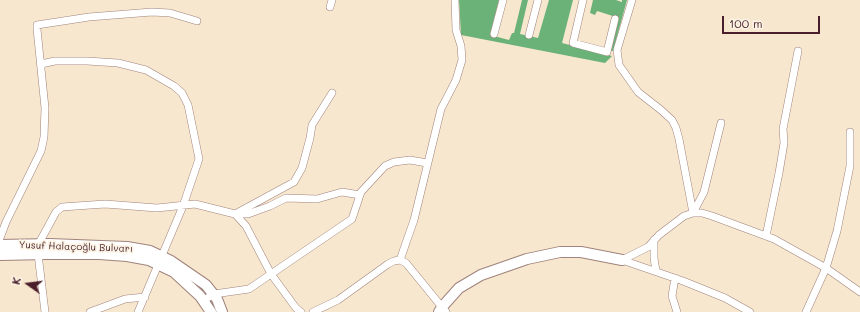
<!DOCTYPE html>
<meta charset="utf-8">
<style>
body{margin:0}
#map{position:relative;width:860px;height:312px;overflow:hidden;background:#f7e7ce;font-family:Mali,sans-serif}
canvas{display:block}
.north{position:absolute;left:8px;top:264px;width:40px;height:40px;-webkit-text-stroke:3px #fcf5e5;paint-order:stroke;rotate:284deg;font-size:11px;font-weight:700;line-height:16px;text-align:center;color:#4a1f2b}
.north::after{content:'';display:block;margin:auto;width:14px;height:18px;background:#4a1f2b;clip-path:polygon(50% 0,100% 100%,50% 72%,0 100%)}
.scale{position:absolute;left:722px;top:16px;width:98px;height:18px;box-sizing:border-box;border:2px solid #4a1f2b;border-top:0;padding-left:5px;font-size:12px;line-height:14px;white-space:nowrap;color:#4a1f2b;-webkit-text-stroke:3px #fcf5e5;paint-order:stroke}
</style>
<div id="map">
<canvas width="860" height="312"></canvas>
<div class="north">K</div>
<div class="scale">100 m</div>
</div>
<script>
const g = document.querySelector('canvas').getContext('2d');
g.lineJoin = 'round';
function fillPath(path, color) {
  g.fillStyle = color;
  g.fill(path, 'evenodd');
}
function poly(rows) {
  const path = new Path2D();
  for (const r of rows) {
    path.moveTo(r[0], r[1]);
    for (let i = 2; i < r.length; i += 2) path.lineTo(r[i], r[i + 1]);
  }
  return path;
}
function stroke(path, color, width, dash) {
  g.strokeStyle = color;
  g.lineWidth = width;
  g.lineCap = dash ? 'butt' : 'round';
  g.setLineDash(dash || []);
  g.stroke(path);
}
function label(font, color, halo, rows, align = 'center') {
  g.font = font + ' Mali,sans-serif';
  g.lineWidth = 3.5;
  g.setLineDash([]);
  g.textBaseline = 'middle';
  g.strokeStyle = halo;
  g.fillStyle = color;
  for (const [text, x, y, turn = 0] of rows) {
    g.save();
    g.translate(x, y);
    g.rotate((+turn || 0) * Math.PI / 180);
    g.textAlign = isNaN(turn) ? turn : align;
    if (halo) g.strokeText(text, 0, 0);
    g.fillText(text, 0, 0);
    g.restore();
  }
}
const forest = poly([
 [459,0,499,0,490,35,509,40,512,33,514,33,522,0,528,0,520,34,538,38,549,0,573,0,562,43,612,56,605,63,461,35],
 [593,0,616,0,622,2,622,0,627,0,613,51,610,51,619,18,597,11,595,15,590,13]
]);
const street = poly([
 [583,0,573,43,607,52,615,19],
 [632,0,617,50,619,65,638,92,661,110,672,120,676,128,679,139,693,213,704,192,721,123],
 [330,7,332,0],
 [494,34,503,0],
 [529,35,538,0],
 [41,64,55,61,87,61,118,63,146,70,174,86,182,93,188,105,199,159,183,206,138,312],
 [235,214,294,182,302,168,310,138,312,125,332,93],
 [237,214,248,214,270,206,286,198,317,199,342,192,360,195],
 [766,236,779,173,784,143,783,129,798,51],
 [0,238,6,222,41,151,44,137,45,108,37,29,37,25,89,17,152,12,170,13,197,21],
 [654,240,654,258,656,271],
 [400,260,414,220,441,109,456,80,462,60,461,46,456,30,455,0],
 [400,260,406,263,446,312],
 [622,260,648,247,659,235,684,216,693,213,702,213,712,216,774,239,826,268,860,292],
 [622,260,683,281,725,298,750,312],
 [675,278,672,296,677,312],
 [204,300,214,294,249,289,352,219,361,192,385,166,394,162,410,160,427,163],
 [45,312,38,254,38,245,56,212,62,207,105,204,157,208,195,204,235,214,246,226,271,274,296,308,301,312],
 [90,312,125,299,145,297],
 [313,312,338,300,388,264,394,261,400,260],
 [806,312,826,268,837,231,850,166,850,132]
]);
const secondary = poly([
 [0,245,50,244,127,247,150,251,171,261,206,285,217,299,222,312],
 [0,255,47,254,99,254,127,256,149,260,174,272,200,296,211,312],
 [439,312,442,307,459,288,481,275,527,259,560,252,581,252,622,260]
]);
const streetNames = [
 ["Yusuf Halaçoğlu Bulvarı",76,247,2]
];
fillPath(forest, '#6bb278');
stroke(street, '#a0837c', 8);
stroke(secondary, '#a0837c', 12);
stroke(street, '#fff', 7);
stroke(secondary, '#fff', 10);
label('10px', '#4a1f2b', '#fcf5e5', streetNames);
</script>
